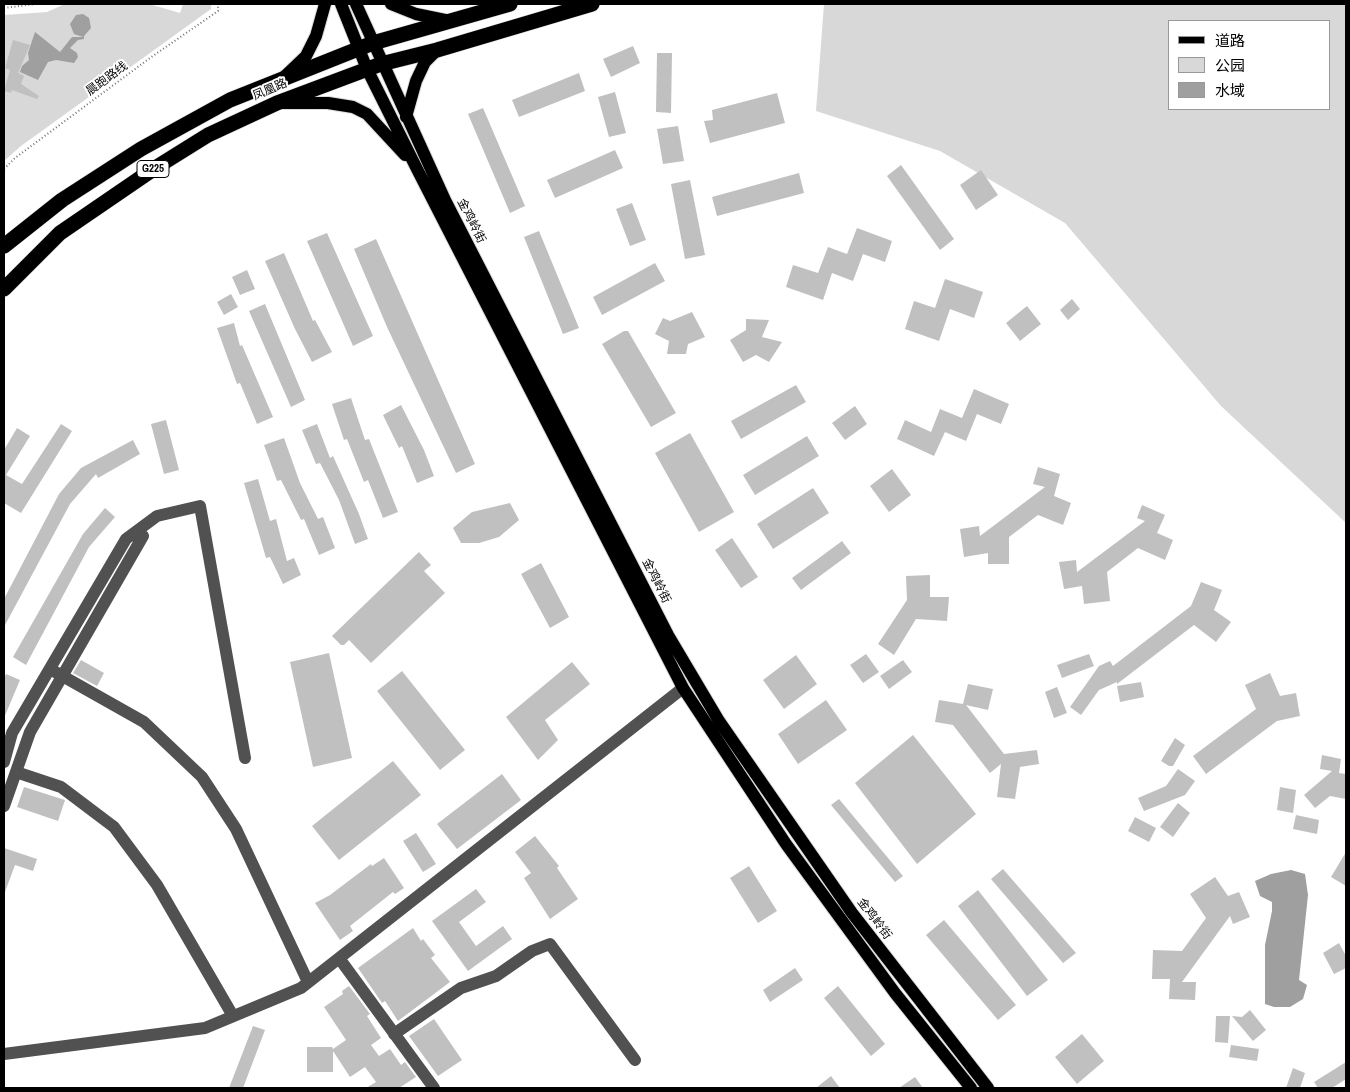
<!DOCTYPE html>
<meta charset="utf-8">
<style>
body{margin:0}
#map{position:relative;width:1350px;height:1092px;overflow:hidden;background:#fff;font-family:"Archivo Narrow","Noto Sans SC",sans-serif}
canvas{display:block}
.frame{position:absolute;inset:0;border:5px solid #000;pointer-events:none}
.legend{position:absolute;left:1168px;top:20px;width:162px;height:90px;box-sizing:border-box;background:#fff;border:1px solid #999;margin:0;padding:6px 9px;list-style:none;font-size:15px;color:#000}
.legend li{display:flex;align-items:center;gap:10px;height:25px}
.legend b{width:25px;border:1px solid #999}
</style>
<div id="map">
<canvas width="1350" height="1092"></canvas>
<div class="frame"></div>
<ul class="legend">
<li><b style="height:6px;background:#000"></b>道路</li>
<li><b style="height:14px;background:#d8d8d8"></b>公园</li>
<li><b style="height:14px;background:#9f9f9f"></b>水域</li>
</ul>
</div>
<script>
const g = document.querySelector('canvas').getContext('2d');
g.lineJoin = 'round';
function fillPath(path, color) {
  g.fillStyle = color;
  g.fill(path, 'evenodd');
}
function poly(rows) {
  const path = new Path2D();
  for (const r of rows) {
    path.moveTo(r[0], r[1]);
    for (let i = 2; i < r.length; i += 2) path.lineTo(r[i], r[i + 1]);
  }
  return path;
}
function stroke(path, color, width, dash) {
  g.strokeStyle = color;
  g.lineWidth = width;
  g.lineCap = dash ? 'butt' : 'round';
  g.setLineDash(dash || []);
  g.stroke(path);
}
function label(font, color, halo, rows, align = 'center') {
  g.font = font + ' "Archivo Narrow","Noto Sans SC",sans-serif';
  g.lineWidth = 4;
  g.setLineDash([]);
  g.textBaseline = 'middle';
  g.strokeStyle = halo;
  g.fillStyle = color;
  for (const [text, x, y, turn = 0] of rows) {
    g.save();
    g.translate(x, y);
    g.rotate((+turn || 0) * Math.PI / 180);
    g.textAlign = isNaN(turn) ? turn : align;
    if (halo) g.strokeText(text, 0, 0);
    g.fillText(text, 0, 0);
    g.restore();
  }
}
const green = poly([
 [65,4,149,4,180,13,183,4,211,4,211,9,21,146,4,161,4,15,47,12],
 [824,4,1346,4,1346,523,1221,406,1065,223,940,151,816,111],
 [1169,21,1329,21,1329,109,1169,109]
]);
const water = poly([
 [83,14,89,18,91,28,84,36,84,39,78,40,70,48,77,53,78,57,74,63,56,60,48,62,38,80,20,72,22,66,29,60,28,53,35,32,60,52,72,37,83,37,74,34,70,24,76,15],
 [1291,870,1305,874,1308,895,1299,980,1307,985,1303,999,1290,1007,1274,1007,1265,1004,1265,945,1272,911,1272,902,1260,896,1255,881,1271,874]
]);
const building = poly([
 [13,40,30,45,18,73,24,76,21,84,39,96,37,99,12,90,11,93,4,91,10,70,5,68],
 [633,46,640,63,611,77,603,59],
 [657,53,672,53,671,113,656,112],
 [579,73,585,91,519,117,512,100],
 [615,92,626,133,609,137,598,97],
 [777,93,785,123,710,143,704,121,713,120,712,110],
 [483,108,525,206,510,213,468,114],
 [678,126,684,161,663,164,657,129],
 [615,150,623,168,555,198,547,180],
 [901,165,954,239,940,250,887,176],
 [981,170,998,195,976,210,960,185],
 [799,173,804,193,717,216,712,197],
 [690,180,705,255,685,259,671,184],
 [632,203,646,240,630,246,616,209],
 [857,228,892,241,885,262,863,254,853,281,832,273,823,300,786,287,793,265,818,273,828,247,847,254],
 [539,231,579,328,563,334,524,237],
 [327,233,373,336,353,346,307,241],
 [376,239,475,464,456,473,387,327,354,249],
 [284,253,313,321,315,320,332,352,312,362,295,329,265,261],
 [655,263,665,281,602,315,593,297],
 [247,270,255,289,240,295,232,277],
 [945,279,983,292,974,318,950,309,939,341,905,329,914,301,935,308],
 [231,294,238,307,224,315,217,302],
 [1072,299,1080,309,1068,320,1060,310],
 [265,304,305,400,291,407,249,311],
 [1027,306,1041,324,1020,341,1006,323],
 [692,312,705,337,688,344,686,354,667,354,669,341,655,334,663,318,670,321],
 [746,319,769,320,762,337,782,342,769,362,756,355,743,362,730,340,746,330],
 [234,323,240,346,242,345,273,417,257,424,240,383,237,384,217,328],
 [624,331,628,331,676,413,651,427,602,344],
 [796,385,806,402,741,439,731,421],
 [974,389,1009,404,1001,424,977,414,966,441,945,432,934,456,897,439,905,420,931,432,940,409,962,418],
 [351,398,365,440,369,439,398,512,383,518,368,480,364,482,347,439,344,440,332,404],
 [401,405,424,450,434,476,417,483,402,446,399,448,383,415],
 [855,406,867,424,845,440,832,423],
 [166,420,179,470,164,474,151,424],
 [61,424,72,431,21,513,4,503,4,450,17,428,30,436,6,475,22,484],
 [317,424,330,458,333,456,359,514,368,539,355,544,339,500,320,463,316,464,302,430],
 [690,433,734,512,699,532,655,453],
 [807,436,819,456,755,495,743,475],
 [284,438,300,483,318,519,323,517,335,548,319,555,304,519,301,520,281,480,277,481,264,445],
 [133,440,140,454,98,478,96,474,70,504,4,627,4,599,59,494,81,468],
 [1038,467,1060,474,1054,496,1071,503,1063,525,1038,515,1009,537,1009,564,988,564,988,553,964,557,960,529,979,526,980,536,1045,487,1033,484],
 [892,469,911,495,889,512,870,486],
 [258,479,270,521,276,519,287,561,294,558,301,575,283,584,270,557,266,558,244,483],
 [813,488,829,513,773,549,757,524],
 [510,503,519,520,499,537,479,543,461,543,453,528,472,512],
 [1142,505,1165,515,1157,533,1173,540,1165,560,1138,548,1107,572,1110,601,1084,604,1082,586,1064,589,1059,562,1076,560,1077,572,1145,521,1137,518],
 [105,508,115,517,89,547,26,665,13,657,83,534],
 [732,538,758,577,741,588,715,550],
 [842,541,851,553,801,590,792,578],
 [419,552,431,565,424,571,445,593,371,663,349,640,344,645,341,645,332,636],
 [541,563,569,617,550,628,521,574],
 [930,575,930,597,949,597,947,621,916,619,894,655,878,644,907,600,906,576],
 [1201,582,1222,590,1214,610,1231,622,1216,642,1194,625,1117,684,1117,682,1099,690,1081,715,1070,707,1099,666,1110,661,1113,666,1191,606],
 [329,653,352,758,313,767,290,662],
 [866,654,879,672,863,683,850,665],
 [1089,654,1094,666,1062,678,1057,665],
 [796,655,817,684,784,709,763,680],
 [81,660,104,673,97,686,73,673],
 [903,660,912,672,889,689,880,676],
 [572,662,590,684,545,720,558,740,538,760,506,717],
 [402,671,465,750,440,770,377,691],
 [1270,673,1280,696,1296,693,1300,716,1277,721,1206,774,1193,756,1256,709,1245,685],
 [6,674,20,680,4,718,4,679],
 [1141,682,1144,697,1120,702,1117,686],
 [968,684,993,689,988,710,966,705,1004,754,1037,750,1039,764,1020,767,1015,799,997,797,1001,764,990,773,953,725,935,722,939,700,963,704],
 [1057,687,1067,713,1054,718,1045,692],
 [826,700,847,730,798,764,778,734],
 [913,735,976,814,917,864,855,783],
 [1175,738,1185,745,1173,766,1169,766,1161,761],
 [1322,755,1341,759,1339,773,1346,774,1346,799,1330,796,1315,808,1304,795,1332,771,1320,769],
 [393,761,421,795,339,860,312,826],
 [1178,769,1195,781,1185,795,1144,811,1138,798,1166,786],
 [502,774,521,800,457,849,437,824],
 [24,787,65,800,58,821,17,807],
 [1280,787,1296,790,1293,813,1277,810],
 [839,799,903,876,895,882,831,805],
 [1178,803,1190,813,1173,837,1160,827],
 [1296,815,1319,820,1317,834,1293,829],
 [1135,817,1156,828,1149,842,1128,831],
 [416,833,436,864,423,872,403,841],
 [535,836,559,866,557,868,578,899,550,919,524,878,531,873,515,852],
 [4,848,37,859,33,871,15,865,5,892],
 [1346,852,1346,886,1331,877],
 [384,858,404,888,395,894,393,892,350,926,353,931,340,940,315,903,330,895,371,864,372,866],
 [749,866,777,911,758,923,730,878],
 [1003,869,1076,953,1063,963,991,879],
 [1215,877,1228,896,1239,892,1250,917,1233,924,1230,916,1182,982,1196,982,1195,1000,1169,999,1170,979,1152,979,1153,950,1182,951,1206,918,1190,894],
 [476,889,486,902,459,922,476,946,503,926,512,939,468,971,432,921],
 [978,890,1048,980,1027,996,958,906],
 [944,920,1016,1005,998,1020,926,935],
 [413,928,421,941,423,939,435,955,431,958,450,982,398,1021,385,1001,382,1003,358,968],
 [1339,943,1346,956,1346,968,1334,974,1323,953],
 [795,968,803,980,770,1002,763,990],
 [349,986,370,1014,367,1016,381,1038,371,1045,379,1056,390,1049,401,1065,405,1062,416,1077,399,1088,366,1088,376,1082,365,1067,350,1077,333,1051,333,1072,307,1072,307,1047,332,1047,333,1049,346,1040,324,1007,343,994,342,991],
 [838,986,885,1044,871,1056,824,998],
 [1250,1010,1266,1030,1253,1041,1232,1016,1242,1017],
 [1216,1016,1230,1016,1228,1043,1215,1042],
 [434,1019,462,1060,438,1076,409,1036],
 [253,1026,265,1030,243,1088,229,1088],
 [1082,1034,1104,1061,1077,1084,1055,1057],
 [1231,1045,1259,1049,1257,1061,1229,1057],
 [1346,1062,1346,1079,1332,1088,1318,1088,1314,1082],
 [1293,1068,1305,1073,1300,1088,1286,1088],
 [831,1076,840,1088,816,1088],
 [915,1077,923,1088,899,1088]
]);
const path = poly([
 [4,8,35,4],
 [4,169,15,158,150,58,218,11,218,4]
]);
const minor = poly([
 [50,669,144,722,202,777,236,829,308,982],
 [4,762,12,733,126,539,157,516,200,506,245,758],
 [16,772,61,787,114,827,157,885,233,1016],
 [4,806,30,732,143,536],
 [339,958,434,1088],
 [394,1034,461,988,496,976,532,951,550,944,635,1060],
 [4,1054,205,1028,301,988,683,688]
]);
const major = poly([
 [341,4,367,69,417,169,683,688,786,844,895,993,971,1088],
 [356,4,445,200,668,635,719,721,852,913,988,1088],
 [391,4,416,14,450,21],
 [285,76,306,56,316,36,325,4],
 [282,103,328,103,353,107,367,114,405,155],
 [406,117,416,81,425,62,437,50]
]);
const highway = poly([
 [4,246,62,200,141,149,230,100,373,43,510,4],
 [4,289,60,233,155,168,208,135,277,103,381,64,437,50,592,4]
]);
const shields = [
 [153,169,32]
];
const shieldNames = [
 ["G225",153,169]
];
const streetNames = [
 ["晨跑路线",107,79,-36],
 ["凤凰路",270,90,-23],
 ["金鸡岭街",471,221,63],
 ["金鸡岭街",656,581,63],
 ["金鸡岭街",874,919,53]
];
fillPath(green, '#d8d8d8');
fillPath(water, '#9f9f9f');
fillPath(building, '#c0c0c0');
stroke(major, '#dbdbdb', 14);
stroke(highway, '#dbdbdb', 16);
stroke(path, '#737373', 2, [1, 2.5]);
stroke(minor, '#515151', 12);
stroke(major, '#000', 12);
stroke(highway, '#000', 15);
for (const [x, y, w] of shields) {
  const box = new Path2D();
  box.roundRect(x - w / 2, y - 8.5, w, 17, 4);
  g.fillStyle = '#fff';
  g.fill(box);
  stroke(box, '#000', 1);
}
label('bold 11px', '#000', null, shieldNames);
label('12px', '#000', '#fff', streetNames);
</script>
